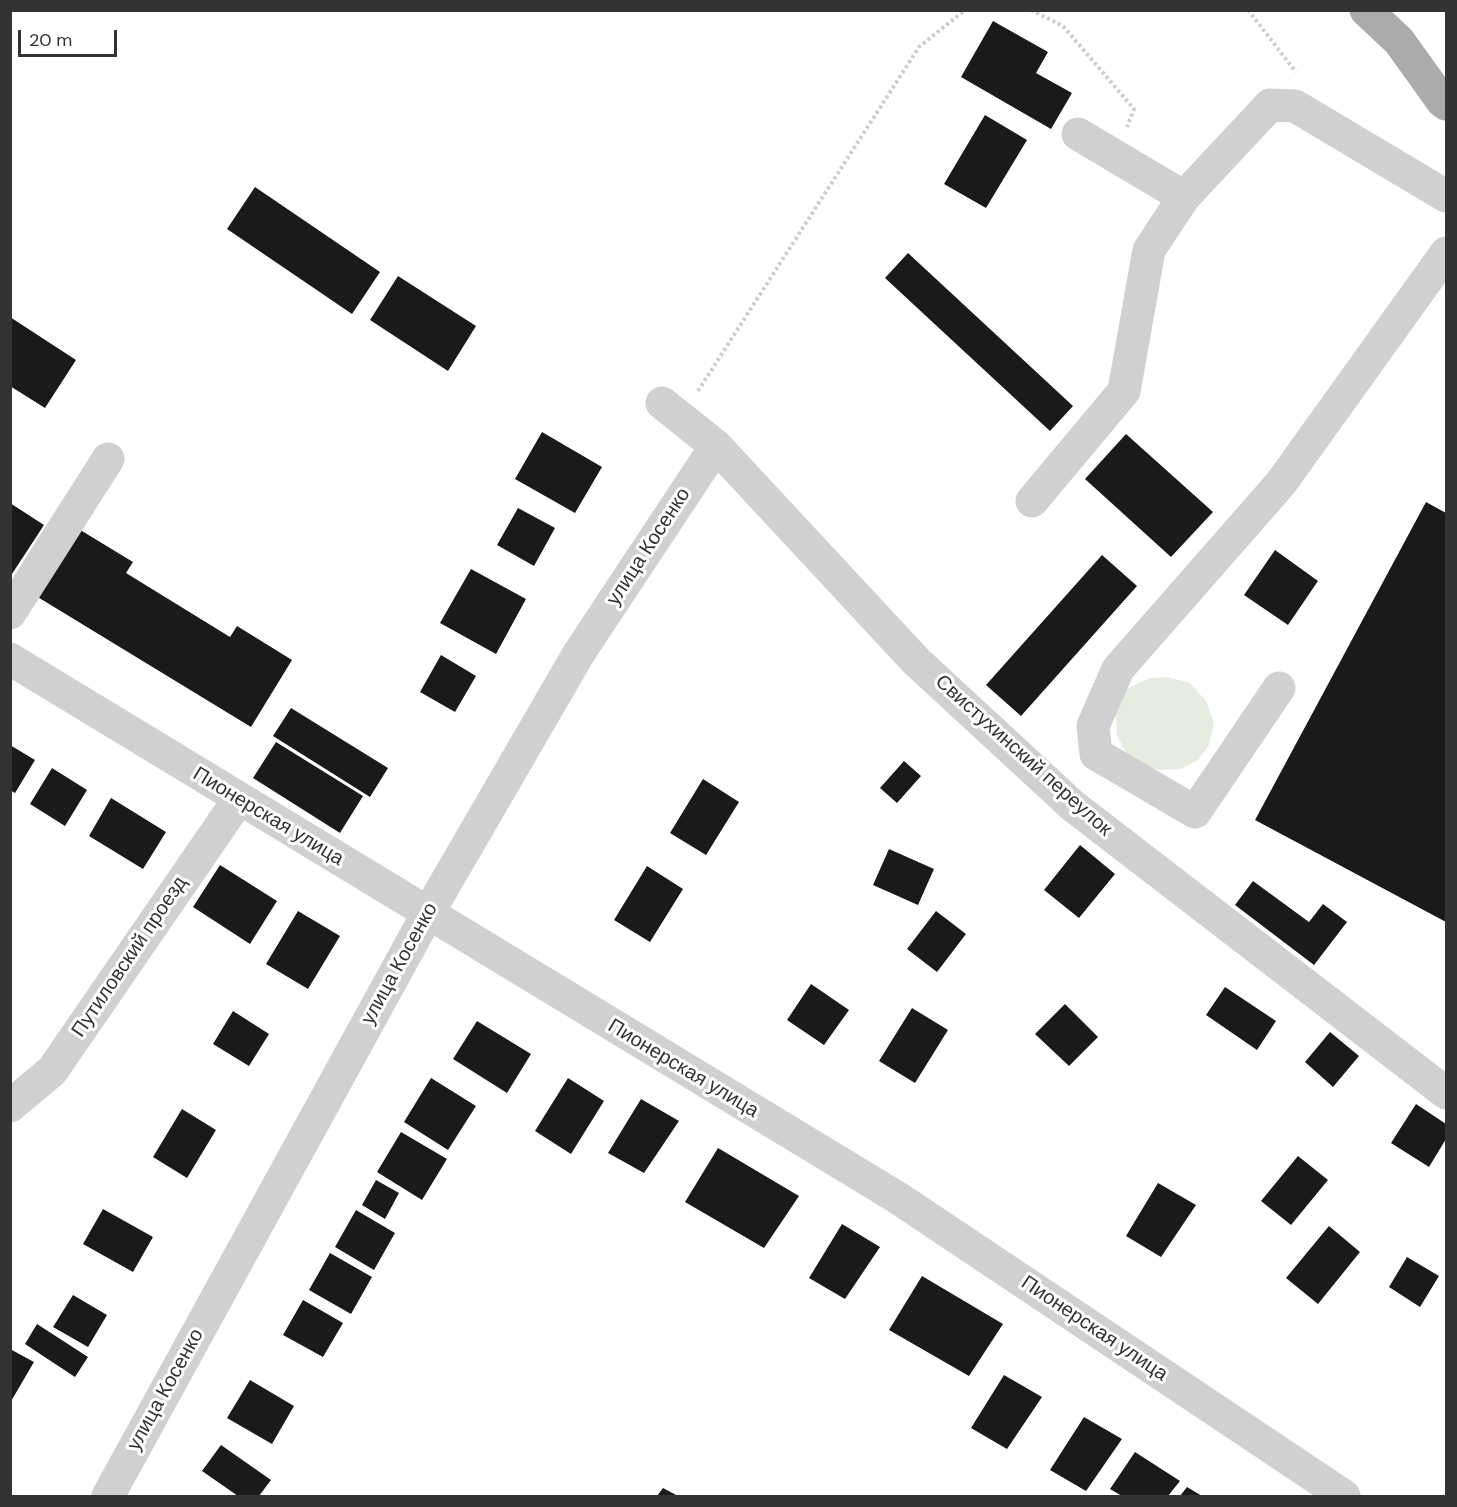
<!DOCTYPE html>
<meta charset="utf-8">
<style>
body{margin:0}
#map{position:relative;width:1457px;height:1507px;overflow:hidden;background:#fff;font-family:"DM Sans",sans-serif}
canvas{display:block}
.frame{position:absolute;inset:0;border:12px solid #333;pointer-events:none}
.scale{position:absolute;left:18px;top:30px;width:99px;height:27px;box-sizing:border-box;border:3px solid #333;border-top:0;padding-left:8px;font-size:18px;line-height:21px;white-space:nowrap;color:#333;-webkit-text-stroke:4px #fff;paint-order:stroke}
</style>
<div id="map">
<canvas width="1457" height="1507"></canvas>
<div class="frame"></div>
<div class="scale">20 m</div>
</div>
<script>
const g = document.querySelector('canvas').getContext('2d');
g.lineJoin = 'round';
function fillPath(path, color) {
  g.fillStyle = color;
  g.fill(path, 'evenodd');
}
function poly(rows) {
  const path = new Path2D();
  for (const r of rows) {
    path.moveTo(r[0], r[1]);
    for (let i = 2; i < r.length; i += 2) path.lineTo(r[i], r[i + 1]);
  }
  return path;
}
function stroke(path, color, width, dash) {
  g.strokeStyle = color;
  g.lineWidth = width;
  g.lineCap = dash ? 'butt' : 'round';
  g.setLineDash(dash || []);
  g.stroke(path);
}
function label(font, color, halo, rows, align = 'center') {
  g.font = font + ' "DM Sans",sans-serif';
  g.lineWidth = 6;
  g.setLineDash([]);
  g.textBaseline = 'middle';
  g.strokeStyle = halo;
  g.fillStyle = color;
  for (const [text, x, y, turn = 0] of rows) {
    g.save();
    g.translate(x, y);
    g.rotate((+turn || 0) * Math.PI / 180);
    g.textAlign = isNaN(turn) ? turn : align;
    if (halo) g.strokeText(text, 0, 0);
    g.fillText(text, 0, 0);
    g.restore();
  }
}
const green = poly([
 [1167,677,1190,683,1206,701,1214,723,1209,745,1198,760,1181,769,1160,770,1142,766,1126,753,1117,735,1116,716,1120,701,1128,688,1150,678]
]);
const building = poly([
 [993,21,1048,52,1036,73,1072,93,1051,129,961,77],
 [985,115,1027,140,986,208,944,184],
 [255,187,380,272,352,314,227,229],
 [908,253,1073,406,1050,431,885,278],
 [398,276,476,326,448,371,370,320],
 [10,317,76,360,45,408,10,386],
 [542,432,602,467,575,513,515,479],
 [1126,434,1213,512,1171,557,1085,479],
 [1426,502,1446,513,1446,922,1255,820],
 [10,503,44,525,10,577],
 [518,508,555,528,534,566,497,545],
 [77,528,133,562,126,573,230,637,237,626,292,660,251,727,36,596],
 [1275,550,1318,581,1288,625,1244,595],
 [1102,555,1137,586,1021,716,986,685],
 [471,569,526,599,496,654,440,623],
 [441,655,476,676,455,712,420,692],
 [291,708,388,768,370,797,273,736],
 [276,742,363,796,340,833,253,778],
 [10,745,35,760,15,793,10,790],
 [904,761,921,776,897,803,880,788],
 [52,768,87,790,65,826,30,804],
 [703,779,739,802,706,855,670,833],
 [111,798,166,832,143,869,89,836],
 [1080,845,1115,874,1079,918,1044,890],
 [889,849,934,869,918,905,873,885],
 [220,865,277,901,250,944,193,907],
 [647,866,683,889,650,942,614,920],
 [1253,881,1309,922,1323,904,1347,922,1314,965,1235,905],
 [298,911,340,936,308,989,266,964],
 [936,911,966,934,937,972,907,949],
 [811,984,849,1010,824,1045,787,1020],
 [1225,987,1276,1021,1257,1050,1206,1015],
 [1065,1004,1098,1037,1069,1066,1035,1034],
 [912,1008,948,1030,915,1083,879,1061],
 [233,1011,269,1034,249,1066,213,1044],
 [477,1021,531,1054,507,1093,453,1059],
 [1330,1032,1359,1056,1333,1087,1305,1062],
 [431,1078,476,1106,448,1150,404,1122],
 [568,1078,604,1101,571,1154,535,1131],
 [641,1099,679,1121,644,1173,608,1153],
 [1416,1104,1446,1124,1446,1139,1429,1167,1391,1143],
 [182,1109,216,1130,187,1178,153,1157],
 [401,1132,447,1159,422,1200,377,1172],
 [718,1148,799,1196,764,1248,685,1202],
 [1298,1156,1328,1180,1291,1225,1261,1201],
 [376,1180,399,1193,385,1219,362,1205],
 [1158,1183,1196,1205,1161,1257,1126,1236],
 [103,1209,153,1237,133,1272,83,1244],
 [356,1210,395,1233,374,1270,335,1247],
 [842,1224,880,1247,845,1299,809,1278],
 [1329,1226,1360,1252,1318,1304,1286,1278],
 [330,1253,372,1277,351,1314,309,1290],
 [1407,1257,1439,1276,1420,1307,1389,1287],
 [922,1276,1003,1324,969,1376,889,1330],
 [73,1295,107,1315,88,1347,53,1327],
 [303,1300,343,1323,323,1357,283,1335],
 [37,1324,88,1357,75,1377,25,1344],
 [10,1349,34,1362,10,1403],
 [1004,1375,1042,1397,1007,1449,971,1428],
 [250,1380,294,1406,272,1444,227,1418],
 [1084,1417,1122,1439,1086,1491,1050,1470],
 [221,1445,271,1480,259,1496,238,1496,202,1471],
 [1135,1452,1180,1481,1168,1496,1122,1496,1110,1489],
 [1187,1487,1202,1496,1180,1496],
 [663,1488,678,1496,657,1496]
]);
const path = poly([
 [1031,10,1063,26,1134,109,1127,127],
 [1248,10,1296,72],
 [698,391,919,47,965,10]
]);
const minor = poly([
 [1078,134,1184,197],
 [662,403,716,446,916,661,1073,806,1446,1093],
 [1032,501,1124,391,1149,250,1184,197,1270,105,1295,106,1446,196],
 [10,613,108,459],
 [10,659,898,1198,1344,1496],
 [1279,688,1195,812,1096,754,1093,726,1118,669,1281,483,1446,253],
 [10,1106,52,1071,239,799],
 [108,1496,427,915,579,653,716,446]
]);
const major = poly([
 [1366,10,1399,41,1442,101,1446,104]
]);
const streetNames = [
 ["улица Косенко",649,547,-57],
 ["Свистухинский переулок",1023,756,42],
 ["Пионерская улица",268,817,31],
 ["Путиловский проезд",130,957,-56],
 ["улица Косенко",400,964,-61],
 ["Пионерская улица",683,1069,31],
 ["Пионерская улица",1094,1329,34],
 ["улица Косенко",166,1390,-61]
];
fillPath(green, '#e6ecdf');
fillPath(building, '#1a1a1a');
stroke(path, '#cdcdcd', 4, [3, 3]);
stroke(minor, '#d0d0d0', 33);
stroke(major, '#ababab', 33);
label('20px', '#333', '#fff', streetNames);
</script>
